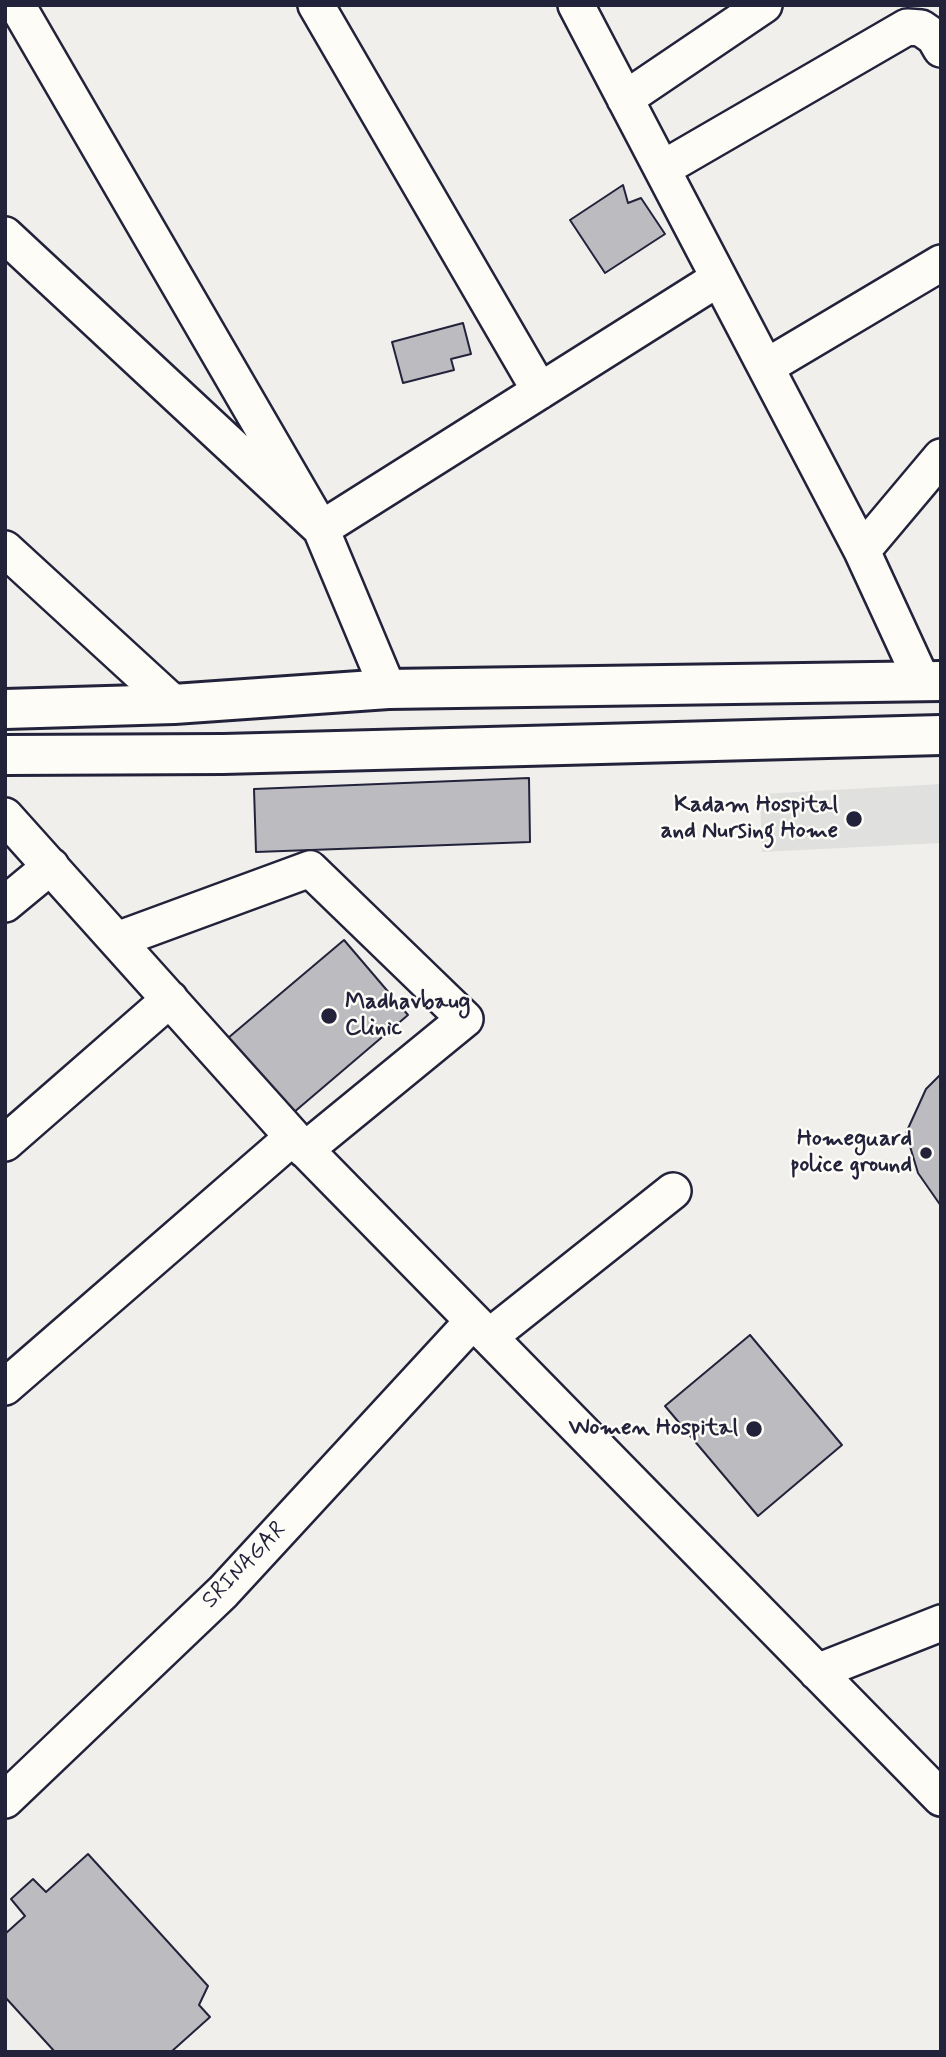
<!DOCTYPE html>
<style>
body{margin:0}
#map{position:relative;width:946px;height:2057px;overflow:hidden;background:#f0efec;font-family:Mynerve,sans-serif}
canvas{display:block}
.frame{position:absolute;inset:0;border:7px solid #22223b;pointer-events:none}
</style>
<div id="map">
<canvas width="946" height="2057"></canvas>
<div class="frame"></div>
</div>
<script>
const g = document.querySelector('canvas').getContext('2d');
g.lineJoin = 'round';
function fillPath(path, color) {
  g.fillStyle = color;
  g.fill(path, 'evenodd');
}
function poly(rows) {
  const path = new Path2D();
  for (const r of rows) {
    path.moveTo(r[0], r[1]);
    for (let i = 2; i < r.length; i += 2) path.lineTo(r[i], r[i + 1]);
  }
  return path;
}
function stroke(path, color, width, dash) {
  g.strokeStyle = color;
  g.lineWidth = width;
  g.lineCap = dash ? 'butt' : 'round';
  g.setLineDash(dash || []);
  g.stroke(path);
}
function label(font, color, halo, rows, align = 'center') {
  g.font = font + ' Mynerve,sans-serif';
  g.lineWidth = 5;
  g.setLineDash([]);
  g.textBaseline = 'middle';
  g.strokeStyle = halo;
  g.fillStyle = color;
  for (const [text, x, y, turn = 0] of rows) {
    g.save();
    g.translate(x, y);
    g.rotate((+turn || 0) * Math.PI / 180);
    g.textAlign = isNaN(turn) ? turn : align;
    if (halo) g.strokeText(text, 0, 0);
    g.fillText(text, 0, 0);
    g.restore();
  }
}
const built = poly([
 [941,784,941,843,762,852,760,794]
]);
const building = poly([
 [623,185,628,203,641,198,665,234,605,273,570,220,623,185],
 [463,323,471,354,451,359,454,370,403,383,392,342,463,323],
 [529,778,530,842,256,852,254,789,529,778],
 [344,940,408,1015,293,1113,228,1038,344,940],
 [941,1074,941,1206,918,1173,906,1133,926,1089,941,1074],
 [750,1335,842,1445,758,1516,665,1406,750,1335],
 [88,1854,208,1986,199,2005,210,2017,171,2052,55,2052,5,1997,5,1934,25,1916,11,1899,33,1879,46,1892,88,1854]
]);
const minor = poly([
 [17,5,321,529,388,689],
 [316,5,540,391],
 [576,5,862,551,922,681],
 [625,99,764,5],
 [662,169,907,27,921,28,934,37,941,49],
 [5,235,321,529,719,278],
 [766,367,941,263],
 [5,549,174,704],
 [862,551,941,457],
 [5,816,293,1137,941,1798],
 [5,904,51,866],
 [117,940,310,869,465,1019,305,1150],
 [5,1143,170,999],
 [489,1337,673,1191],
 [5,1387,293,1137],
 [817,1672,941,1623],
 [5,1800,223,1592,473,1321]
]);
const major = poly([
 [5,709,174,704,388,689,941,681],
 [5,755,223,754,941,735]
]);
const markers = [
 [854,819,9,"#22223b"],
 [329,1016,9,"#22223b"],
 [926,1153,7,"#22223b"],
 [754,1429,9,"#22223b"]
];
const poiNames = [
 ["Kadam Hospital",838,806],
 ["and Nursing Home",838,832],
 ["Madhavbaug",345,1003,"left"],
 ["Clinic",345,1029,"left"],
 ["Homeguard",912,1140],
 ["police ground",912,1166],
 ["Women Hospital",738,1429]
];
const streetNames = [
 ["SRINAGAR",245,1566,-46]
];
fillPath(built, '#e0e0df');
fillPath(building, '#bcbcc0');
stroke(building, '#22223b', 2);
stroke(minor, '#22223b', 40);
stroke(major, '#22223b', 44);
stroke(minor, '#fdfcf7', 35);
stroke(major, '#fdfcf7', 38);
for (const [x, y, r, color] of markers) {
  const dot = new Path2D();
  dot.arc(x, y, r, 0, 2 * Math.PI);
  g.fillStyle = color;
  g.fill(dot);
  stroke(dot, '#fdfcf7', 2.5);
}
label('bold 23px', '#22223b', '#fdfcf7', poiNames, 'right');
label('23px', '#22223b', '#fdfcf7', streetNames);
</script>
